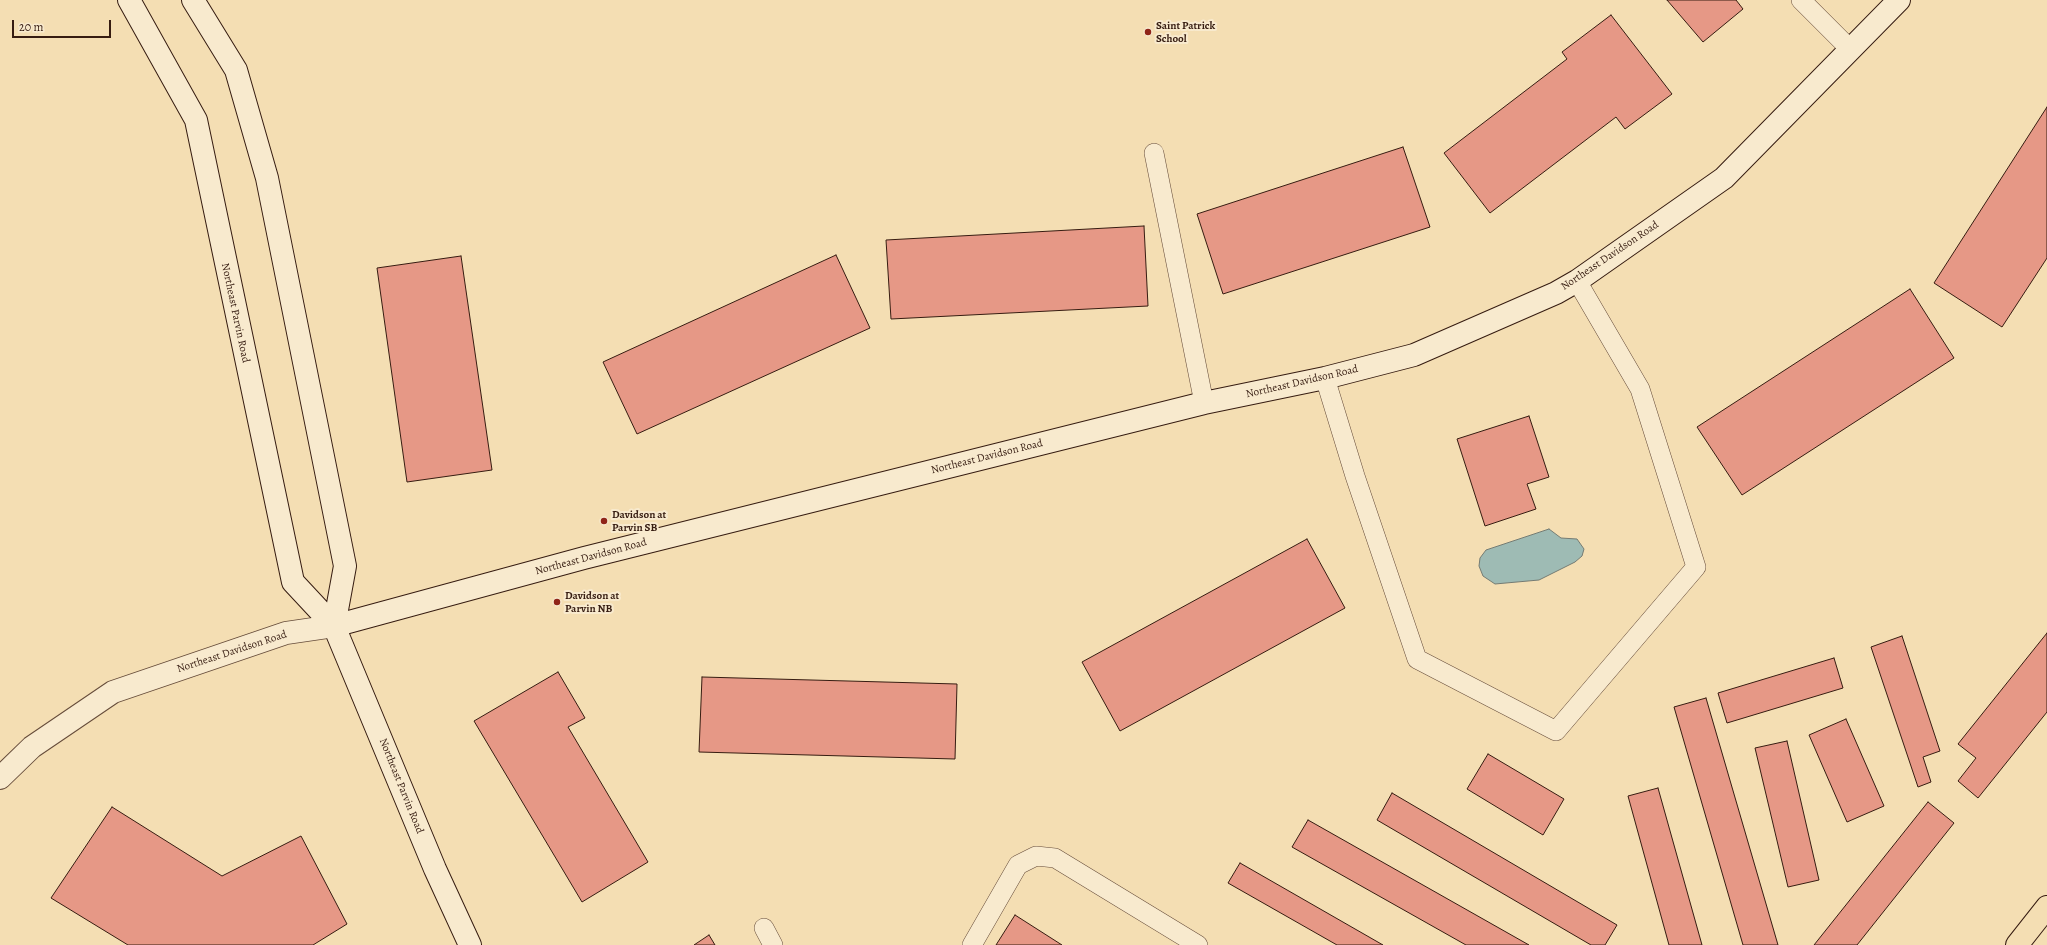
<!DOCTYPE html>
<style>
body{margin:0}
#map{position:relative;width:2047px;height:945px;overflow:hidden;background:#f4deb3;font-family:Alegreya,serif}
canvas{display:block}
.scale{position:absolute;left:12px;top:20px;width:99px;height:18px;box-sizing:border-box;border:2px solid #361c11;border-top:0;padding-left:5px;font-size:12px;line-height:14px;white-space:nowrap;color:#361c11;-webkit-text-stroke:3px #f8eace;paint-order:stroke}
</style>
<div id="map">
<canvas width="2047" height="945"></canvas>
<div class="scale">20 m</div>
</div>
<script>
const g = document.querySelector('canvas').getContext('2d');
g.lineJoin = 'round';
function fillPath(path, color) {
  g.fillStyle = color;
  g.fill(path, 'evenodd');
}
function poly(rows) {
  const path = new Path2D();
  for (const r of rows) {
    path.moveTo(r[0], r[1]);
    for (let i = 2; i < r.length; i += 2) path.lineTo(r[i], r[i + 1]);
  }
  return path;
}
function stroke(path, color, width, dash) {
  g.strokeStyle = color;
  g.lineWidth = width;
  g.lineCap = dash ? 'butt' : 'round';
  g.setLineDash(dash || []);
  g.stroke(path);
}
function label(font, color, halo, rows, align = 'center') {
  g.font = font + ' Alegreya,serif';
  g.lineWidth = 4;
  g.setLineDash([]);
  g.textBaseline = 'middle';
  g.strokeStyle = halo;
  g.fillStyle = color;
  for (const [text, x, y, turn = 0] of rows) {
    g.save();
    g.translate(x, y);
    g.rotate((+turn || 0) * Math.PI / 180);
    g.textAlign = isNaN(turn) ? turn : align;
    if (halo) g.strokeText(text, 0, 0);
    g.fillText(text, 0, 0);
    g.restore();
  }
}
const water = poly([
 [1549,529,1561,538,1577,539,1584,549,1582,556,1575,562,1539,580,1495,584,1483,576,1479,566,1480,558,1486,550,1549,529]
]);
const building = poly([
 [1667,0,1736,0,1743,9,1703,42,1667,0],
 [1611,15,1672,94,1625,129,1616,117,1490,213,1444,153,1567,59,1562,52,1611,15],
 [2047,107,2047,258,2002,327,1934,283,2047,107],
 [1403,147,1430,227,1223,294,1197,214,1403,147],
 [1144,226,1148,306,891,319,886,240,1144,226],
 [836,255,870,328,637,434,603,362,836,255],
 [461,256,492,470,407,482,377,268,461,256],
 [1910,289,1954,358,1742,495,1697,427,1910,289],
 [1529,416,1549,477,1527,484,1536,509,1485,526,1457,439,1529,416],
 [1307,539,1345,608,1120,731,1082,662,1307,539],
 [2047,633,2047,712,1978,798,1958,781,1976,758,1958,744,2047,633],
 [1902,636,1940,751,1923,757,1931,782,1918,787,1871,647,1902,636],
 [1834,658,1843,688,1727,723,1718,693,1834,658],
 [558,672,585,718,568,727,648,862,582,902,474,721,558,672],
 [702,677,957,684,955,759,699,752,702,677],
 [1706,698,1778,945,1743,945,1674,707,1706,698],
 [1846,719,1884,806,1847,822,1809,735,1846,719],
 [1787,741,1819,880,1788,887,1755,748,1787,741],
 [1488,754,1564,799,1543,835,1467,789,1488,754],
 [1658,788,1702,945,1669,945,1628,796,1658,788],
 [1392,793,1617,925,1605,945,1591,945,1377,820,1392,793],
 [1928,802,1954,823,1857,945,1814,945,1928,802],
 [112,807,222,876,301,836,347,924,313,945,128,945,51,898,112,807],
 [1308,820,1529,945,1466,945,1292,847,1308,820],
 [1240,863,1383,945,1337,945,1228,883,1240,863],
 [1015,915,1062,945,996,945,1015,915],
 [709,935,715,945,694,945,709,935]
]);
const lane = poly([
 [1801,0,1850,49],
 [1154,153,1204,403],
 [1325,378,1355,476,1417,659,1556,731,1696,567,1640,389,1577,281],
 [764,928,773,945],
 [972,945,1018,865,1036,856,1055,858,1198,945]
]);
const street = poly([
 [0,778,32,747,113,692,286,633,334,626]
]);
const secondary = poly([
 [129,0,196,120,293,582,334,626,435,869,470,945],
 [193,0,236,70,267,178,345,566,334,626],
 [334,626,584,558,1204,403,1325,378,1414,355,1556,293,1577,281,1724,178,1899,0]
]);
const highway = poly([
 [2017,945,2047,907]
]);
const markers = [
 [1148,32,4,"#8f2418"],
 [604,521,4,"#8f2418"],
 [557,602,4,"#8f2418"]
];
const poiNames = [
 ["Saint Patrick",1156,26],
 ["School",1156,39],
 ["Davidson at",612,515],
 ["Parvin SB",612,528],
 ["Davidson at",565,596],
 ["Parvin NB",565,609]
];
const streetNames = [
 ["Northeast Davidson Road",1610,256,-34],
 ["Northeast Parvin Road",235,313,78],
 ["Northeast Davidson Road",1302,382,-13],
 ["Northeast Davidson Road",987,457,-14],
 ["Northeast Davidson Road",591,557,-15],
 ["Northeast Davidson Road",232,652,-18],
 ["Northeast Parvin Road",401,786,68]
];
fillPath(water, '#9ebbb4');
stroke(water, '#747b73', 1);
fillPath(building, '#e69886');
stroke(building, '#361c11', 1);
stroke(lane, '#664c3a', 20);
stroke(street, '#664c3a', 24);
stroke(secondary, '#361c11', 24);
stroke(highway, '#361c11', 24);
stroke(lane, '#f8eace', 19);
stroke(street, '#f8eace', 22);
stroke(secondary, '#f8eace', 22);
stroke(highway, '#f4deb3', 22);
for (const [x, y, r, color] of markers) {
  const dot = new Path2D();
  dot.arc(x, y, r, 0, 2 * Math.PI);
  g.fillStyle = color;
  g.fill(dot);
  stroke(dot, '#f8eace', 1.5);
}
label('bold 11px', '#361c11', '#f8eace', poiNames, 'left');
label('11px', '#361c11', '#f8eace', streetNames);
</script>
